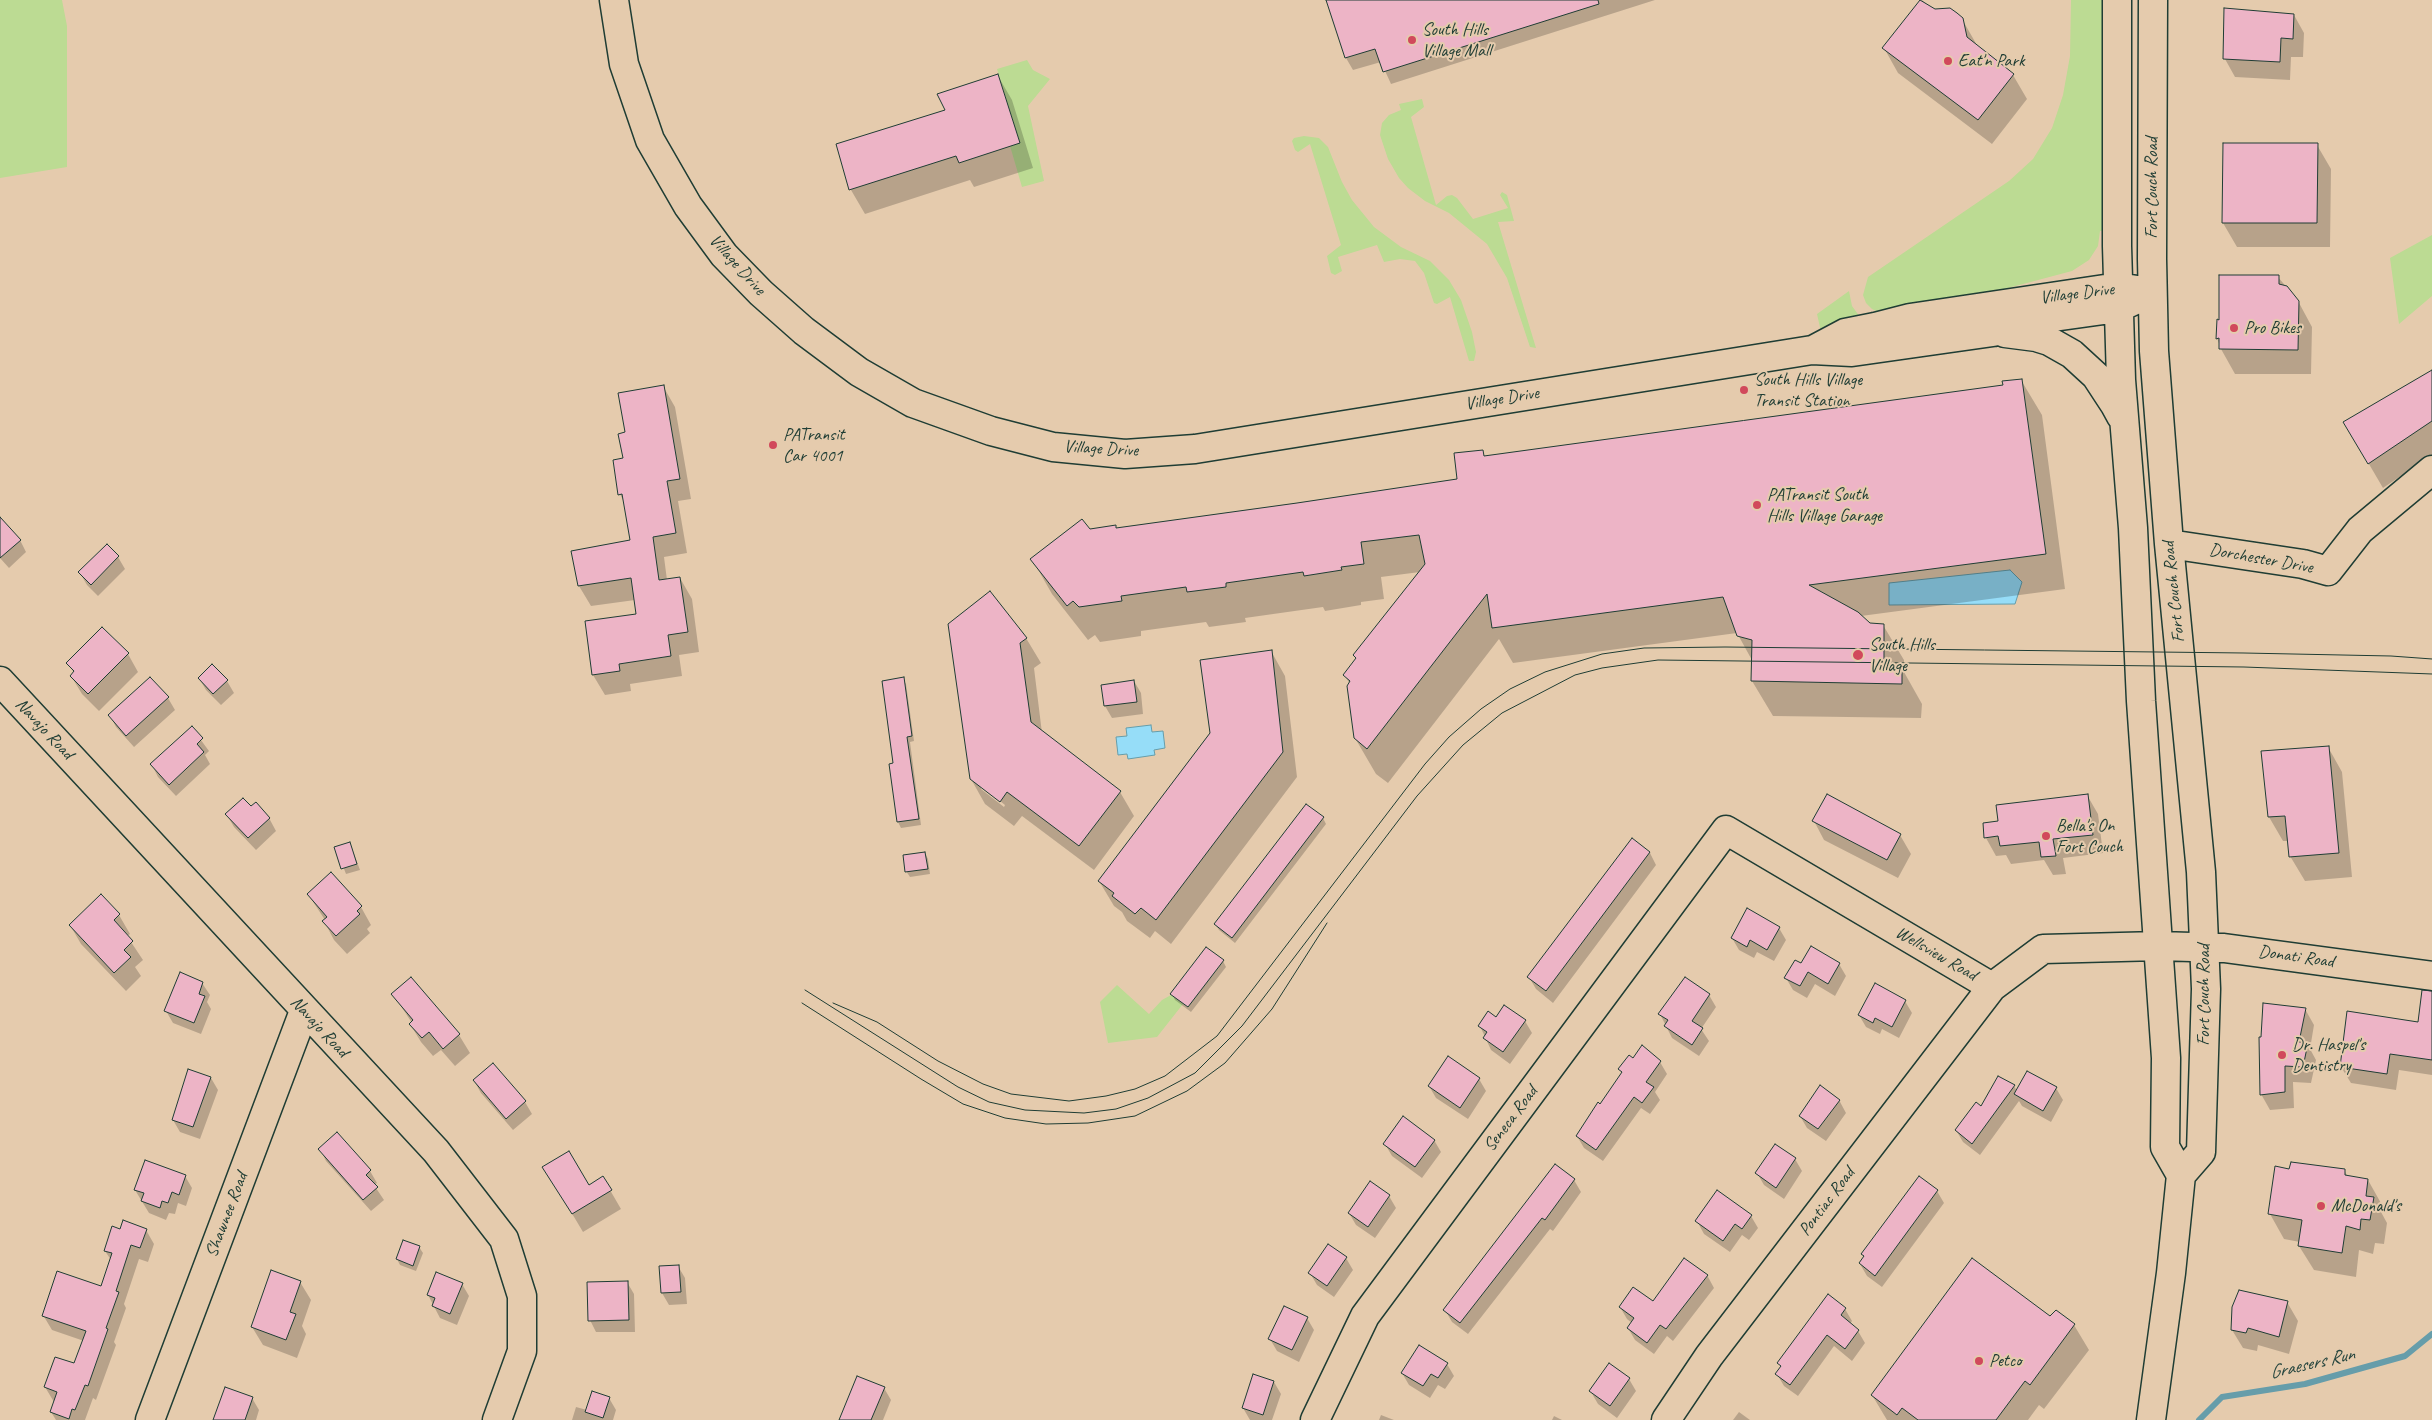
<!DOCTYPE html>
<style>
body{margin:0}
canvas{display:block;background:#e5cbad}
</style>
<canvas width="2432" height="1420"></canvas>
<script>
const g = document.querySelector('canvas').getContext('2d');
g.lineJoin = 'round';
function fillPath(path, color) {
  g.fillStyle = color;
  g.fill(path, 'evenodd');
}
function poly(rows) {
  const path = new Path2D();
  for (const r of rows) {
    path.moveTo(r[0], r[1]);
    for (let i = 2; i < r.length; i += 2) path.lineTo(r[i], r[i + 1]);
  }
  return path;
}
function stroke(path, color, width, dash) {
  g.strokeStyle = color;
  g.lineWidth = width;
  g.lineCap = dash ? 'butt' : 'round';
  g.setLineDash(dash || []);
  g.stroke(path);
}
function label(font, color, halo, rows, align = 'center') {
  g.font = font + ' Caveat,sans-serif';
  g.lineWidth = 4;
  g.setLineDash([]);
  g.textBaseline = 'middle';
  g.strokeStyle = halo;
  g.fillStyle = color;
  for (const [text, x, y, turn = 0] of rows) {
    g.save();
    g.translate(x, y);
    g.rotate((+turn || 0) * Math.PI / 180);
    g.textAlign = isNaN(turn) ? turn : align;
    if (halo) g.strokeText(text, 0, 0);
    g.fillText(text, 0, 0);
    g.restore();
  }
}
const green = poly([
 [0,0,62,0,67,26,67,167,0,178],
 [2071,0,2105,0,2104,231,2100,231,2098,246,2089,260,2072,271,1978,296,1880,313,1872,309,1866,303,1863,295,1868,277,2009,181,2033,159,2052,128,2063,95,2070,56],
 [1027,60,1033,70,1050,79,1028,106,1044,181,1022,187,1010,146,1020,143,997,69],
 [1422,99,1424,107,1411,117,1436,205,1447,196,1452,195,1457,198,1473,219,1508,208,1500,195,1502,192,1507,195,1514,221,1498,222,1536,348,1530,347,1507,278,1487,244,1449,213,1425,201,1408,188,1399,178,1388,159,1380,135,1382,123,1389,115,1401,110,1399,104],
 [1304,136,1319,138,1328,147,1342,182,1352,200,1374,227,1401,247,1430,261,1449,280,1461,300,1472,332,1476,352,1474,361,1469,361,1450,297,1437,304,1434,303,1424,273,1415,261,1400,259,1384,262,1377,245,1338,257,1342,271,1335,275,1331,273,1327,256,1341,245,1310,144,1298,152,1295,150,1292,141,1294,138],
 [2432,235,2432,296,2399,324,2390,258],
 [1849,291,1852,306,1860,317,1821,332,1817,314],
 [1117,985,1149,1014,1162,1000,1171,995,1183,1004,1157,1037,1108,1043,1100,1002]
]);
const water = poly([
 [2010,570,2022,582,2015,604,1889,605,1889,583,2010,570],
 [1151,725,1152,732,1163,731,1165,748,1154,750,1155,755,1128,759,1127,754,1118,755,1116,737,1127,736,1126,728,1151,725]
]);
const shadow = poly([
 [1328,0,1655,0,1391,84,1381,62,1353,70,1346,58],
 [1922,0,1935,11,1962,19,1978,47,2013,75,2027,99,1992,144,1898,73,1884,48],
 [2294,15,2304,33,2303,57,2291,57,2290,80,2235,77,2225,59],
 [998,76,1012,100,1033,168,974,187,970,180,865,214,851,190,838,145,946,111],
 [2317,145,2331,169,2330,247,2237,247,2223,223],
 [2278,277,2298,301,2312,327,2311,374,2235,374,2221,349,2217,338,2220,321],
 [2432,371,2432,455,2383,488,2359,447],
 [2021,380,2042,415,2065,589,1861,616,1870,624,1883,625,1904,660,1904,672,1922,704,1921,718,1773,716,1752,681,1753,662,1737,633,1513,663,1499,639,1388,783,1376,774,1355,738,1350,684,1345,676,1357,659,1354,655,1420,572,1381,577,1384,599,1361,602,1361,605,1325,611,1323,607,1245,618,1246,622,1209,627,1206,622,1141,631,1141,636,1100,642,1095,635,1088,640,1052,594,1032,559,1089,530,1116,529,1459,480,1482,451,1485,457,2004,387],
 [663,386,675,407,691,499,678,501,687,553,664,557,667,580,680,578,692,599,699,652,679,655,682,676,630,684,631,691,605,695,593,675,638,615,635,600,591,606,579,586,572,552,631,541,625,504,620,494,626,433],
 [0,519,20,540,26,552,9,568,0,558],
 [107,546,118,557,125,569,98,596,87,585,80,573],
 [950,624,1026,638,1041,663,1034,668,1042,733,1120,792,1134,816,1094,870,1022,816,1014,826,985,804,971,779],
 [981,786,1005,805,1004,807,981,789],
 [1271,651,1285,676,1297,777,1171,944,1155,931,1150,938,1127,921,1122,912,1114,906,1099,881],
 [128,654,138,672,99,711,82,694,71,676,74,673,68,663],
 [199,678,227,681,234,693,221,705,206,690],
 [150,679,168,698,175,710,134,747,116,727,110,715],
 [903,679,906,684,914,741,910,742,921,825,901,828,898,822,890,765,895,765],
 [1134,681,1141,693,1143,714,1112,718,1105,706],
 [192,728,209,751,205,755,210,764,176,796,158,777,152,765],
 [2328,747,2342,772,2352,877,2305,881,2290,856,2289,841,2283,841,2269,817],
 [2087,795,2098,814,2103,853,2063,858,2066,874,2053,875,2044,860,2011,864,2006,855,1996,856,1986,838,1999,822],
 [251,808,269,818,276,831,256,850,234,827,227,815],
 [1323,818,1326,824,1235,943,1219,930,1215,924],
 [1814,821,1900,835,1911,854,1898,878,1824,840],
 [1632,840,1650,853,1656,865,1553,1003,1536,989,1529,977],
 [350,843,360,870,346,874,336,848],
 [925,853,928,859,930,874,910,877,906,871],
 [308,894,361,907,371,925,367,929,370,933,347,954,334,940,324,921,325,920],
 [101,896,119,915,130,934,127,936,143,960,135,967,141,976,126,991,81,944,70,925],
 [1779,928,1786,940,1774,961,1757,952,1754,958,1739,950,1732,938],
 [1223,961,1226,967,1191,1012,1175,1000,1172,994],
 [1839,964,1846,976,1835,996,1815,984,1807,998,1793,990,1786,978,1802,965],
 [411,979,459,1035,470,1053,455,1066,441,1050,433,1056,421,1042,410,1024,412,1023,393,994],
 [1686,979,1709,995,1716,1007,1701,1029,1709,1041,1699,1056,1672,1038,1660,1014],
 [202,983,210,995,207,1002,211,1009,201,1034,173,1023,166,1011],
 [1905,1001,1912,1013,1899,1038,1882,1029,1880,1034,1866,1027,1859,1015],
 [2305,1009,2314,1025,2310,1049,2316,1060,2311,1083,2293,1082,2294,1108,2270,1110,2261,1094],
 [1496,1018,1525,1021,1532,1033,1510,1064,1491,1050,1480,1026],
 [2432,1019,2432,1075,2399,1070,2396,1090,2351,1083,2341,1067,2419,1024],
 [1642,1047,1660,1062,1667,1074,1655,1092,1660,1100,1650,1114,1641,1108,1603,1161,1584,1148,1577,1136,1622,1074,1620,1070,1633,1059],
 [1448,1058,1479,1079,1486,1091,1468,1119,1436,1098,1429,1086],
 [493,1065,525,1102,532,1114,513,1130,481,1093,474,1081],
 [211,1078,218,1090,200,1139,180,1132,173,1120],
 [2014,1086,2017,1091,2056,1088,2063,1100,2051,1122,2022,1106,2019,1101,1980,1155,1963,1142,1956,1130,1982,1108],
 [1839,1100,1846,1113,1826,1141,1807,1128,1800,1116],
 [337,1134,370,1171,377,1183,374,1185,384,1200,371,1211,326,1161,320,1149],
 [1434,1140,1441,1152,1422,1178,1392,1156,1385,1144],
 [1776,1145,1795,1159,1802,1171,1784,1199,1764,1185,1757,1173],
 [1555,1165,1574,1180,1581,1192,1553,1231,1550,1229,1468,1334,1452,1322,1445,1310],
 [2344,1170,2348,1177,2368,1180,2382,1205,2381,1212,2387,1223,2384,1244,2375,1243,2373,1254,2359,1250,2356,1277,2314,1270,2299,1246,2300,1242,2284,1239,2270,1214],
 [185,1176,192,1188,186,1206,178,1203,175,1214,169,1213,166,1220,149,1213,135,1190],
 [603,1178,621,1209,583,1232,555,1185,589,1186],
 [1937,1191,1944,1203,1882,1287,1867,1276,1860,1264,1864,1258,1862,1254],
 [1389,1196,1396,1208,1375,1238,1356,1225,1349,1213],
 [1751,1216,1758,1228,1749,1240,1742,1235,1730,1252,1704,1234,1697,1221],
 [146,1230,154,1244,148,1262,139,1259,124,1304,126,1308,114,1342,116,1345,96,1400,93,1398,85,1420,56,1420,51,1412,54,1402,45,1387,75,1365,84,1341,52,1330,43,1315,102,1287,111,1260,105,1251,120,1231],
 [419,1247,423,1253,416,1271,400,1265,397,1259],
 [1346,1258,1353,1270,1334,1297,1317,1285,1310,1273],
 [678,1266,685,1278,687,1304,669,1305,662,1293],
 [1707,1275,1714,1288,1673,1341,1667,1336,1654,1354,1635,1340,1628,1328,1632,1323,1627,1319,1620,1307,1653,1303],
 [300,1282,311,1300,302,1326,306,1334,297,1358,263,1345,252,1327],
 [627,1282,634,1294,635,1332,596,1332,590,1320],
 [462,1284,469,1296,457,1325,440,1318,428,1295],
 [2287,1302,2298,1321,2289,1354,2258,1345,2257,1351,2243,1348,2232,1330],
 [1845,1309,1852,1321,1850,1324,1858,1331,1865,1343,1852,1361,1834,1346,1798,1396,1784,1386,1777,1374,1781,1368,1779,1363],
 [2056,1312,2074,1325,2089,1350,2044,1409,2039,1405,2028,1420,1887,1420,1872,1395,2051,1318],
 [1307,1318,1314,1330,1299,1362,1277,1351,1270,1339],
 [1447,1364,1454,1376,1445,1389,1438,1385,1430,1398,1409,1385,1402,1373],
 [1629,1379,1636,1391,1617,1418,1598,1404,1591,1392],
 [1274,1382,1281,1394,1272,1420,1250,1420,1243,1408],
 [884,1388,891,1400,883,1420,840,1420],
 [252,1398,259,1410,256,1420,214,1420],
 [609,1398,616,1410,613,1420,572,1420,576,1407,587,1410],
 [1739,1412,1750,1420,1733,1420],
 [1381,1415,1394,1420,1379,1420],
 [1554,1416,1562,1420,1552,1420]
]);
const stream = poly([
 [2199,1420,2222,1397,2305,1384,2405,1356,2432,1334]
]);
const building = poly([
 [1326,0,1598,0,1599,4,1383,72,1375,49,1345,58,1326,0],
 [1920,0,1935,9,1950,8,1957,13,1963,18,1967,37,2014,74,1978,120,1882,48,1920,0],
 [2224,8,2294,14,2293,39,2281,38,2280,62,2223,59,2224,8],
 [998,74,1020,143,959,163,956,156,849,190,836,144,945,110,937,94,998,74],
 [2223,143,2318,143,2317,223,2222,223,2223,143],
 [2219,275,2279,275,2279,284,2287,286,2299,301,2298,350,2219,349,2219,338,2216,339,2217,319,2219,320,2219,275],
 [2432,370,2432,421,2368,464,2343,422,2432,370],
 [2022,379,2046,554,1809,585,1858,612,1870,623,1884,624,1884,667,1902,667,1902,684,1751,681,1752,640,1737,636,1723,597,1492,628,1487,594,1367,749,1354,738,1347,686,1350,681,1343,675,1356,658,1353,655,1425,564,1419,535,1361,542,1364,564,1341,567,1342,570,1304,576,1303,572,1226,583,1226,587,1187,592,1186,587,1121,596,1122,601,1079,607,1073,601,1067,606,1030,559,1082,519,1090,529,1116,525,1116,528,1297,503,1457,479,1454,453,1483,450,1484,456,2003,385,2002,381,2022,379],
 [664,385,680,479,667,481,676,533,653,537,659,580,680,577,688,632,668,635,671,656,619,664,620,671,592,675,585,621,636,614,631,578,578,586,571,551,630,540,622,494,618,495,613,460,623,458,618,434,625,432,618,393,664,385],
 [0,517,21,540,0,558,0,517],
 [107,544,119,556,91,585,78,572,107,544],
 [990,591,1027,638,1020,643,1031,722,1121,791,1079,846,1007,792,1000,802,970,779,948,624,990,591],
 [102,627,129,653,88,694,70,676,74,671,66,663,102,627],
 [1272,650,1283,752,1156,920,1141,908,1135,914,1112,896,1114,893,1098,881,1210,733,1200,660,1272,650],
 [212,664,228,680,213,694,198,678,212,664],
 [150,677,169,697,126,736,108,715,150,677],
 [904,677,912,736,907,737,919,819,897,822,889,764,893,763,882,681,904,677],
 [1134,680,1137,702,1104,706,1101,685,1134,680],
 [192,726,203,738,197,744,204,752,169,785,150,764,192,726],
 [2329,746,2339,853,2289,857,2285,816,2268,817,2261,751,2329,746],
 [1827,794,1901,834,1887,860,1812,821,1827,794],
 [2088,794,2093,835,2053,839,2056,856,2041,857,2039,842,2000,846,1998,836,1984,838,1983,823,1998,821,1996,805,2088,794],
 [243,798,251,806,256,802,270,818,248,838,225,814,243,798],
 [1306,804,1324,817,1232,938,1214,924,1306,804],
 [1632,838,1650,852,1546,991,1527,977,1632,838],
 [350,842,357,864,341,869,334,847,350,842],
 [925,852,928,869,905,872,903,855,925,852],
 [331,872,362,906,357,911,360,914,336,936,322,921,327,917,307,894,331,872],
 [101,894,120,914,114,920,133,941,124,950,131,957,114,973,69,925,101,894],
 [1747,908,1780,927,1767,950,1750,940,1747,947,1731,938,1747,908],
 [1811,946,1840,963,1828,984,1808,972,1800,986,1784,978,1795,960,1801,963,1811,946],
 [1206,947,1224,960,1188,1007,1170,994,1206,947],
 [180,972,203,982,199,994,205,996,194,1023,164,1011,180,972],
 [411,977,460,1034,443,1049,429,1032,422,1038,409,1024,413,1020,391,994,411,977],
 [1685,977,1710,994,1692,1021,1703,1028,1692,1045,1664,1026,1668,1020,1658,1014,1685,977],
 [1875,983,1906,1000,1892,1027,1875,1018,1873,1023,1858,1015,1875,983],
 [2422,990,2432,991,2432,1060,2390,1054,2387,1074,2340,1067,2347,1011,2418,1022,2422,990],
 [2263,1003,2306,1008,2299,1042,2308,1043,2303,1067,2285,1066,2285,1092,2260,1095,2259,1037,2261,1037,2263,1003],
 [1504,1005,1526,1020,1503,1052,1483,1038,1487,1032,1478,1026,1488,1011,1496,1017,1504,1005],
 [1642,1045,1661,1061,1646,1082,1654,1087,1642,1103,1634,1097,1596,1150,1576,1136,1598,1102,1600,1104,1622,1072,1618,1069,1629,1055,1633,1058,1642,1045],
 [1448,1056,1480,1078,1460,1108,1428,1086,1448,1056],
 [493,1063,526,1101,506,1119,473,1080,493,1063],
 [188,1069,211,1077,193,1127,172,1120,188,1069],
 [2027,1071,2057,1087,2043,1111,2014,1094,2027,1071],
 [1998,1076,2015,1085,1972,1144,1955,1130,1976,1102,1981,1106,1998,1076],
 [1820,1085,1840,1100,1818,1129,1799,1116,1820,1085],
 [1403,1116,1435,1140,1415,1167,1383,1144,1403,1116],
 [337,1132,371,1170,366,1175,378,1187,363,1200,318,1149,337,1132],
 [1775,1144,1796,1158,1776,1188,1755,1173,1775,1144],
 [569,1151,589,1185,603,1176,612,1190,572,1214,542,1167,569,1151],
 [145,1160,186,1175,179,1195,172,1192,168,1203,162,1201,160,1208,141,1201,144,1193,134,1190,145,1160],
 [2291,1162,2345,1169,2345,1175,2368,1179,2366,1196,2374,1197,2370,1220,2361,1219,2360,1230,2346,1226,2342,1253,2298,1246,2302,1220,2268,1214,2275,1166,2289,1169,2291,1162],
 [1555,1164,1575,1179,1545,1220,1542,1218,1460,1323,1443,1310,1555,1164],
 [1919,1176,1938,1190,1875,1276,1859,1263,1864,1256,1861,1254,1919,1176],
 [1370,1181,1390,1195,1368,1227,1348,1213,1370,1181],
 [1717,1190,1752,1215,1742,1229,1735,1224,1723,1241,1695,1221,1717,1190],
 [123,1220,147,1229,140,1248,131,1245,116,1291,119,1292,106,1328,108,1329,88,1386,85,1385,75,1410,72,1409,69,1419,50,1412,57,1392,44,1387,55,1357,74,1363,86,1331,42,1316,57,1271,101,1286,112,1253,104,1251,112,1226,120,1229,123,1220],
 [403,1240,420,1246,413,1266,396,1259,403,1240],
 [1328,1244,1347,1257,1327,1286,1308,1273,1328,1244],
 [1684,1258,1708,1275,1666,1329,1660,1325,1647,1343,1627,1328,1634,1318,1619,1307,1633,1287,1653,1301,1684,1258],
 [1972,1258,2050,1316,2056,1310,2075,1324,2030,1385,2025,1381,1996,1420,1918,1420,1902,1408,1897,1415,1871,1395,1972,1258],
 [679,1265,681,1292,661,1293,659,1266,679,1265],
 [271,1270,301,1281,290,1312,296,1314,286,1340,251,1327,271,1270],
 [436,1272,463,1283,450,1314,432,1306,435,1298,427,1295,436,1272],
 [628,1281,629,1320,588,1321,587,1282,628,1281],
 [2239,1290,2288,1301,2279,1337,2248,1328,2246,1333,2231,1330,2232,1307,2239,1290],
 [1828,1294,1846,1308,1841,1315,1859,1330,1845,1349,1827,1335,1790,1385,1775,1374,1781,1366,1777,1363,1828,1294],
 [1284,1306,1308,1317,1292,1350,1268,1339,1284,1306],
 [1419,1345,1448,1363,1438,1378,1431,1374,1423,1386,1401,1373,1419,1345],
 [1609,1363,1630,1378,1610,1406,1589,1391,1609,1363],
 [1253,1374,1274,1381,1263,1415,1242,1408,1253,1374],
 [857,1376,885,1387,871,1420,839,1420,857,1376],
 [225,1387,253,1397,245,1420,213,1420,225,1387],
 [592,1391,610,1397,603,1418,585,1412,592,1391]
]);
const minor = poly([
 [614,0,624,64,650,140,688,206,724,255,761,293,804,331,859,372,913,403,991,431,1053,447,1125,454,1195,449,1812,350,1852,352,1993,332,2025,321,2118,308,2152,292],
 [2117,0,2117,246,2121,380,2133,528,2141,701,2166,1058,2165,1147,2181,1175,2171,1273,2151,1420],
 [2153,0,2152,259,2154,351,2169,544,2201,872,2206,989,2201,1152,2181,1175],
 [2005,333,2036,337,2049,341,2072,354,2096,376,2115,405,2121,416],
 [1813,350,1845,333,1875,327,1910,318,2118,287,2137,290],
 [2169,544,2303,564,2328,571,2360,530,2432,470],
 [0,681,436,1151,504,1239,522,1296,522,1351,497,1420],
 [150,1420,304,1011],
 [1315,1420,1365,1316,1726,830,1992,987],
 [1666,1420,1709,1356,1992,987,2043,949,2159,946,2224,948,2432,976]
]);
const tram = poly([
 [805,990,958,1087,989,1102,1025,1110,1084,1113,1116,1109,1148,1098,1195,1073,1242,1026,1417,796,1463,745,1502,713,1575,675,1602,668,1658,660,2244,667,2432,674],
 [802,1003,921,1079,963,1104,1005,1118,1046,1124,1088,1123,1135,1116,1187,1091,1225,1063,1272,1009,1327,923],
 [833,1003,877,1022,938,1061,983,1084,1011,1094,1069,1101,1106,1096,1135,1089,1165,1076,1217,1036,1425,764,1449,737,1481,709,1510,689,1545,672,1602,654,1644,648,1725,647,2244,653,2391,656,2432,659]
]);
const markers = [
 [1412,40,5,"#d1495b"],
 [1948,61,5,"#d1495b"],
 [2234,328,5,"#d1495b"],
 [1744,390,5,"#d1495b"],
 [773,445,5,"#d1495b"],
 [1757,505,5,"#d1495b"],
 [1858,655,6,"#d1495b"],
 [2046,836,5,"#d1495b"],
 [2282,1055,5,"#d1495b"],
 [2321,1206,5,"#d1495b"],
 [1979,1361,5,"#d1495b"]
];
const poiNames = [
 ["South Hills",1422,30],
 ["Village Mall",1422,51],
 ["Eat'n Park",1958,61],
 ["Pro Bikes",2244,328],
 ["South Hills Village",1754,380],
 ["Transit Station",1754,401],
 ["PATransit",783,435],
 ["Car 4001",783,456],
 ["PATransit South",1767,495],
 ["Hills Village Garage",1767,516],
 ["South Hills",1869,645],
 ["Village",1869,666],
 ["Bella's On",2056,826],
 ["Fort Couch",2056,847],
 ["Dr. Haspel's",2292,1045],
 ["Dentistry",2292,1066],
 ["McDonald's",2331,1206],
 ["Petco",1989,1361]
];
const streetNames = [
 ["Fort Couch Road",2152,188,-90],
 ["Village Drive",737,265,48],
 ["Village Drive",2077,294,-7],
 ["Village Drive",1502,399,-9],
 ["Village Drive",1101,449,3],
 ["Dorchester Drive",2261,559,10],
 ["Fort Couch Road",2174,592,-96],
 ["Navajo Road",44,729,47],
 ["Wellsview Road",1936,954,30],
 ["Donati Road",2296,957,8],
 ["Fort Couch Road",2204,995,-90],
 ["Navajo Road",319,1027,47],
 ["Seneca Road",1511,1119,-53],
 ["Pontiac Road",1827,1202,-53],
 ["Shawnee Road",227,1215,-69]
];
const waterNames = [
 ["Graesers Run",2312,1364,-13]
];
fillPath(green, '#bcdb93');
fillPath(water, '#96ddf8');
stroke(water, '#669daa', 1);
fillPath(shadow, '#0003');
stroke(stream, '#669daa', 6);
fillPath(building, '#edb4c6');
stroke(building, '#1f3d34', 1);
stroke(minor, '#1f3d34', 31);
stroke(minor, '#e5cbad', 28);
stroke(tram, '#1f3d34', 1);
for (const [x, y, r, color] of markers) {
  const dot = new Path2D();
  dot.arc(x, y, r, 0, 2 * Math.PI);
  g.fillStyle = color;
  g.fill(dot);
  stroke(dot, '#e5cbad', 2);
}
label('18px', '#1f3d34', '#e5cbad', poiNames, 'left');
label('18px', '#1f3d34', '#e5cbad', streetNames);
label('italic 19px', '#25453e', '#e5cbad', waterNames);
</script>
